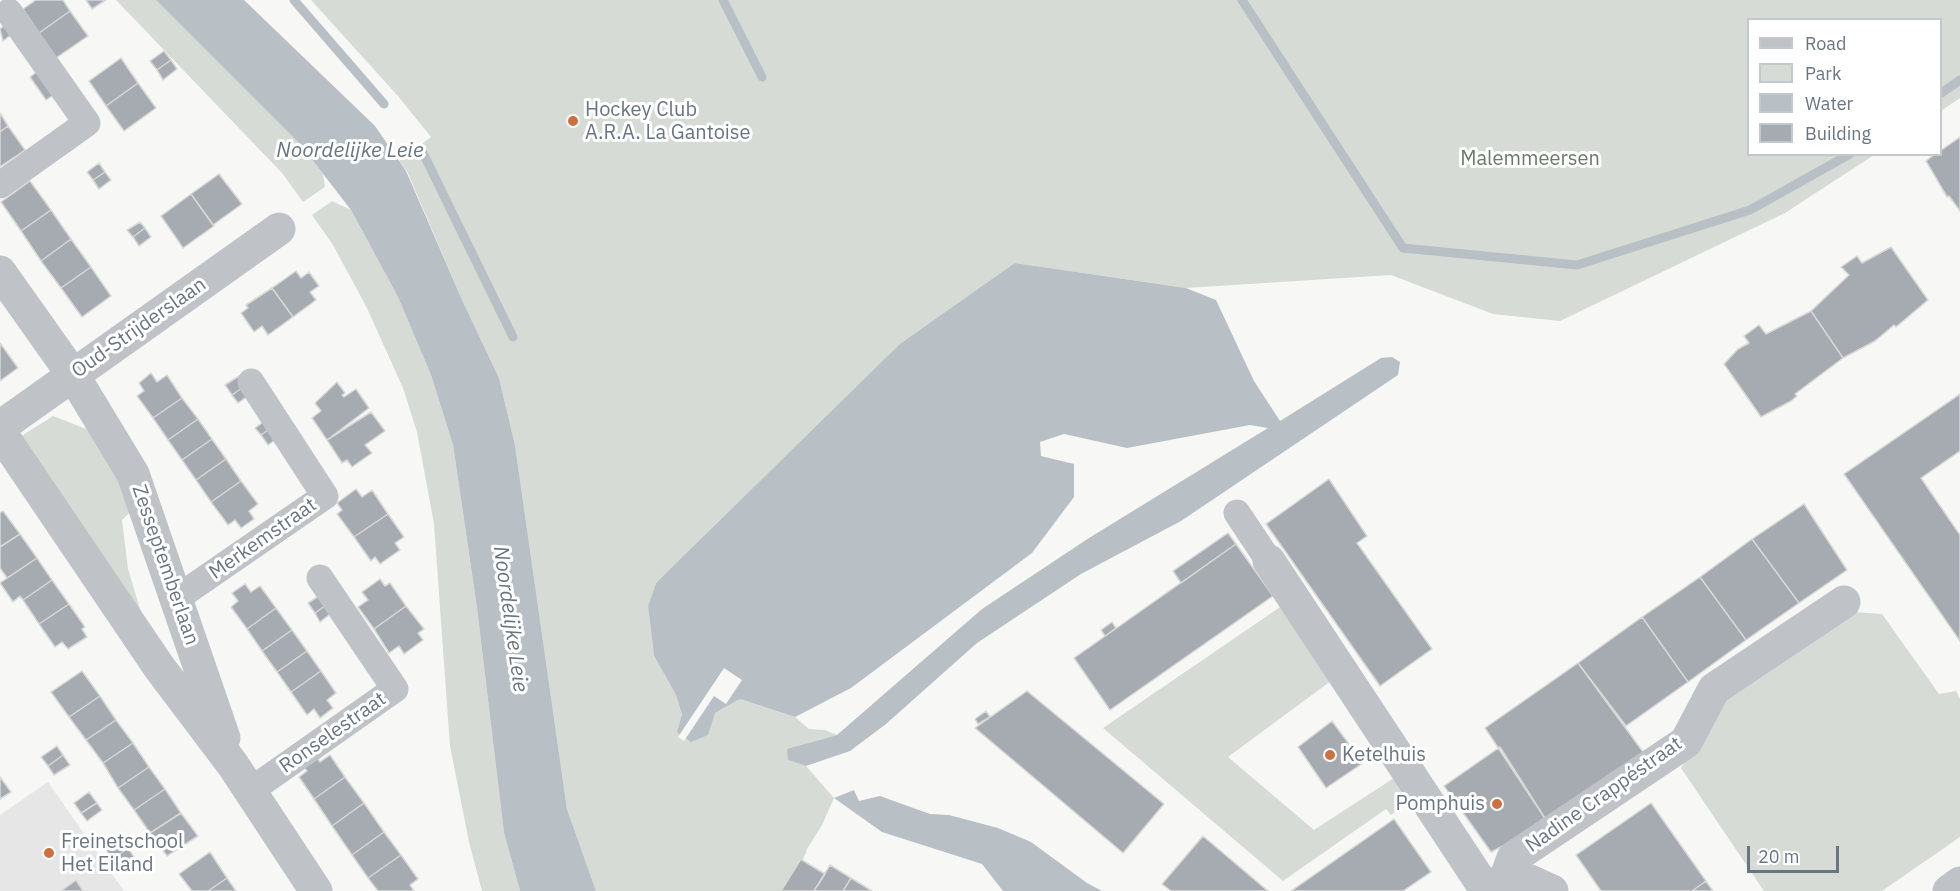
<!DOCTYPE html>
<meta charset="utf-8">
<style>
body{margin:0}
#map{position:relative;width:1960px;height:891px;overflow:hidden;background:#f7f7f5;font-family:"IBM Plex Sans",sans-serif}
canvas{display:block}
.legend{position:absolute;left:1747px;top:18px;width:195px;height:138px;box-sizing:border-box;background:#fff;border:2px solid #c3c8cd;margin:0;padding:8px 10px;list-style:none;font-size:18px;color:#6a7582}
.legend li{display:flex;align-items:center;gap:12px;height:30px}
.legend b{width:30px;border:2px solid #c3c8cd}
.scale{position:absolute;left:1747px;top:846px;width:92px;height:27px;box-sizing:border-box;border:3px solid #6a7582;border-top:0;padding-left:8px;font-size:18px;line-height:21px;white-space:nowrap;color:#6a7582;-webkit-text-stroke:4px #fff;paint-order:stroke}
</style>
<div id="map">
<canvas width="1960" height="891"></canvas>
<ul class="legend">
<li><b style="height:8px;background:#bfc2c6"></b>Road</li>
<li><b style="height:16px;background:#d6dbd5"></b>Park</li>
<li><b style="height:16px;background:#b8c0c5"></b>Water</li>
<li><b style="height:16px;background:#a5abb1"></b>Building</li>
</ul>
<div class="scale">20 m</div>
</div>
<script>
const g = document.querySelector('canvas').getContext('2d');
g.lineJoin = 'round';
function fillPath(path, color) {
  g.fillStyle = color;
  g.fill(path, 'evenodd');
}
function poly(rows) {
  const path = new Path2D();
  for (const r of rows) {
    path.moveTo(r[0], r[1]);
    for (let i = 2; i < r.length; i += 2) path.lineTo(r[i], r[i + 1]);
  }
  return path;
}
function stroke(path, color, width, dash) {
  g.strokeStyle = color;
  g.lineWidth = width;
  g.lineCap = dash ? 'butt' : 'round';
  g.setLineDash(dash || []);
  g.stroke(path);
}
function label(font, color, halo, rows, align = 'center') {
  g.font = font + ' "IBM Plex Sans",sans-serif';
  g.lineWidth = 6;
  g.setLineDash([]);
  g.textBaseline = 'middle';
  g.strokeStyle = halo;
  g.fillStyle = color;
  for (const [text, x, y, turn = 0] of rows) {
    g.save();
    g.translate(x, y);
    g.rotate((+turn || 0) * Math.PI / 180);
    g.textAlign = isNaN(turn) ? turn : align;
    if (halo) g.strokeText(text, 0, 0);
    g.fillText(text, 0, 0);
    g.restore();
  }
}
const built = poly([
 [48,782,124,891,0,891,0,815]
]);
const green = poly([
 [116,0,156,0,300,144,323,174,325,187,303,202,283,174],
 [311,0,1960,0,1960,98,1941,111,1940,20,1748,20,1748,154,1874,155,1785,213,1560,321,1493,314,1391,275,1186,288,1015,263,656,583,648,606,654,656,676,695,682,716,715,713,740,699,795,717,809,729,825,730,837,735,808,743,788,760,806,766,834,798,822,825,781,891,596,891,567,809,515,445,499,378,463,302,407,171,399,161,431,137,398,96],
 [332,201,351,210,398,297,431,375,453,445,477,608,504,833,520,891,482,891,469,842,450,746,434,524,417,432,403,388,366,306,333,245,312,215],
 [53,416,89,430,134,508,122,520,128,569,144,622,15,440],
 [1289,601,1339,675,1228,757,1314,830,1397,776,1412,799,1391,815,1386,809,1283,881,1103,728],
 [1853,612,1882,614,1939,694,1956,691,1960,699,1960,837,1882,891,1764,891,1681,768,1721,698]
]);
const water = poly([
 [156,0,244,0,375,126,406,171,463,302,499,378,515,445,567,809,596,891,520,891,504,833,477,608,453,445,431,375,398,297,351,210,300,144],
 [1015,263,1186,288,1216,300,1254,381,1280,421,1381,358,1392,357,1400,362,1398,375,1181,521,1081,574,977,643,886,724,850,751,806,766,788,760,787,749,837,735,982,609,1089,538,1268,428,1250,425,1127,448,1064,434,1040,442,1041,456,1074,464,1074,497,1032,553,851,688,795,717,740,699,715,713,708,735,691,742,677,732,682,715,676,695,654,656,648,606,656,583,900,344],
 [854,790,859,801,880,796,930,814,949,815,998,828,1031,842,1087,883,1102,891,1003,891,982,864,882,832,834,798]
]);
const pier = poly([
 [724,668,742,680,726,704,714,696,684,741,678,737]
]);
const stream = poly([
 [294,0,384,104],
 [723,0,762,77],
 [1242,0,1403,248,1577,265,1750,210,1850,154],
 [1940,94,1960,80],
 [422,151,513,337]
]);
const building = poly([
 [36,0,63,0,70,11,39,33,23,9,36,0],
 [86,0,106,0,92,9,86,0],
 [70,11,88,36,56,58,39,33,70,11],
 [10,22,16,31,3,41,0,29,10,22],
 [164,51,171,60,157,70,150,61,164,51],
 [121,58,138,83,106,106,89,81,121,58],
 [171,60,177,69,163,80,157,70,171,60],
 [42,68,59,91,46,100,30,77,42,68],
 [138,83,156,108,124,131,106,106,138,83],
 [0,113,8,126,0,132,0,113],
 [8,126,25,150,0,167,0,132,8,126],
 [1960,137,1960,211,1949,196,1947,197,1926,161,1935,154,1940,154,1940,151,1960,137],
 [99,163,105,172,93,180,87,172,99,163],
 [105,172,111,180,99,189,93,180,105,172],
 [219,174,242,204,213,225,191,194,219,174],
 [30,181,51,210,21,231,1,202,30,181],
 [191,194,214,226,183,248,161,216,191,194],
 [51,210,71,239,41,261,21,231,51,210],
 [140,222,145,228,133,237,127,230,140,222],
 [145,228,151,237,139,246,133,237,145,228],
 [71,239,91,267,61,288,41,261,71,239],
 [1891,247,1928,300,1896,327,1894,325,1875,341,1843,358,1811,311,1849,275,1841,267,1857,256,1862,263,1891,247],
 [91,267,111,296,82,317,61,288,91,267],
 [296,271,301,278,309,272,319,286,310,292,316,300,293,317,272,288,296,271],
 [272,288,293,317,268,335,262,326,254,332,241,313,248,308,246,305,272,288],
 [1811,311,1843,358,1795,394,1797,396,1791,401,1761,417,1724,364,1738,349,1749,343,1744,336,1759,325,1766,334,1811,311],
 [0,343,18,368,0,381,0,343],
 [151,373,157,382,167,375,182,398,153,418,137,396,144,391,139,383,151,373],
 [239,376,246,385,232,395,225,385,239,376],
 [337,382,345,393,342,395,344,397,356,389,369,408,327,440,312,418,321,411,315,403,337,382],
 [246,385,252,393,238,403,232,395,246,385],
 [1960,394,1960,451,1921,478,1960,535,1960,641,1844,474,1960,394],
 [182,398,198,419,168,440,153,418,182,398],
 [371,412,385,431,365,445,372,453,352,467,347,460,342,463,327,440,371,412],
 [269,418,275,425,261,435,255,428,269,418],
 [198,419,212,439,182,460,168,440,198,419],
 [275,425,282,435,268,445,261,435,275,425],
 [212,439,226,459,196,480,182,460,212,439],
 [226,459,241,481,211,502,196,480,226,459],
 [1329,479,1367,536,1357,543,1432,649,1380,686,1266,524,1329,479],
 [241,481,258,504,249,511,254,519,241,528,235,520,228,525,211,502,241,481],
 [356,489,362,497,372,490,388,514,354,537,337,514,342,510,337,503,356,489],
 [1804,504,1847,570,1799,603,1752,539,1804,504],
 [3,511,20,534,0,547,0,513,3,511],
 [388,514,404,537,395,543,400,550,380,564,375,557,371,561,354,537,388,514],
 [1228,533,1236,544,1181,583,1173,571,1228,533],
 [20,534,37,558,7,578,0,568,0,547,20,534],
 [1752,539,1799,603,1746,640,1700,577,1752,539],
 [1236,544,1273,596,1110,710,1074,658,1236,544],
 [37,558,52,580,23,600,20,596,13,602,0,583,37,558],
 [1700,577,1746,640,1688,682,1642,617,1700,577],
 [380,579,385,586,390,583,406,606,374,629,358,607,368,600,362,592,380,579],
 [52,580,69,604,39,624,23,600,52,580],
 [245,584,251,592,260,586,276,608,247,629,231,607,238,601,232,593,245,584],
 [322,594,329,603,315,613,308,603,322,594],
 [329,603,334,611,320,622,315,613,329,603],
 [69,604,85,627,82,629,87,637,68,649,62,642,55,647,39,624,69,604],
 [406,606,424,629,418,633,423,640,404,654,399,646,389,653,374,629,406,606],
 [276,608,292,630,262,651,247,629,276,608],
 [1642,617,1688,682,1626,726,1578,663,1642,617],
 [1112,622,1116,628,1105,636,1101,630,1112,622],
 [292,630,307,651,277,672,262,651,292,630],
 [307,651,321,671,291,692,277,672,307,651],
 [1578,663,1646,756,1548,823,1485,728,1578,663],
 [82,671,100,696,69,717,51,692,82,671],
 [321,671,336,693,327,700,333,708,320,718,314,709,307,715,291,692,321,671],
 [1027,691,1164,804,1123,853,975,728,1027,691],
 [100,696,116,720,86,740,69,717,100,696],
 [986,711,990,717,978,724,975,719,986,711],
 [116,720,133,743,103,763,86,740,116,720],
 [1332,721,1363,763,1326,788,1298,747,1332,721],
 [133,743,149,767,118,788,103,763,133,743],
 [57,746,63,755,48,766,41,757,57,746],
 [1500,747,1548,823,1491,852,1444,786,1500,747],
 [314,753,320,762,330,755,345,777,314,799,299,777,307,771,301,763,314,753],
 [63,755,70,765,54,775,48,766,63,755],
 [149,767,165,789,134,810,118,788,149,767],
 [0,777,11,792,0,799,0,777],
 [345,777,364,803,332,826,314,799,345,777],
 [165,789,181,813,150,833,134,810,165,789],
 [89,792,97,803,81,813,74,803,89,792],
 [97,803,102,810,87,821,81,813,97,803],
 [364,803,384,832,352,855,332,826,364,803],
 [1651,803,1706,881,1692,891,1601,891,1576,855,1651,803],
 [181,813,198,836,167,856,150,833,181,813],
 [1394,819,1431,872,1403,891,1291,891,1394,819],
 [384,832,401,855,368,878,352,855,384,832],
 [1203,836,1268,891,1171,891,1162,884,1203,836],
 [121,839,128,848,113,859,106,850,121,839],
 [128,848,134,857,119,868,113,859,128,848],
 [806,851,802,860,825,874,814,891,781,891,806,851],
 [210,852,227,878,208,891,192,891,179,874,210,852],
 [401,855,418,879,410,885,414,891,378,891,368,878,401,855],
 [830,865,851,878,843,891,814,891,830,865],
 [227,878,236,891,208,891,227,878],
 [851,878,872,891,843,891,851,878],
 [76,880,83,891,61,891,76,880],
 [1706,881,1713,891,1692,891,1706,881]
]);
const pedestrian = poly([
 [0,185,87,123,9,12],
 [1237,513,1269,561],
 [177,598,325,496,251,382],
 [250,791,395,689,320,578]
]);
const minor = poly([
 [0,272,73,375,133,474,224,738],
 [0,427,279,229],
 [0,432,159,667,233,765,316,891],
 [1269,561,1484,887],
 [1505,880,1513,858,1686,742,1714,689,1844,602],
 [1485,887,1505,880,1530,881,1552,891],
 [1949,891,1960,883]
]);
const markers = [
 [573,121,6,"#cc7040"],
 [1330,755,6,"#cc7040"],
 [1497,804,6,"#cc7040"],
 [49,853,6,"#cc7040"]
];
const poiNames = [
 ["Hockey Club",585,110],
 ["A.R.A. La Gantoise",585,133],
 ["Ketelhuis",1342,755],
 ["Pomphuis",1485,804,"right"],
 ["Freinetschool",61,842],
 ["Het Eiland",61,865]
];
const parkNames = [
 ["Malemmeersen",1530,159]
];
const streetNames = [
 ["Oud-Strijderslaan",139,328,-35],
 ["Merkemstraat",263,539,-35],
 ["Zesseptemberlaan",165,565,71],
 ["Ronselestraat",333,733,-35],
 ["Nadine Crappéstraat",1604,795,-35]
];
const waterNames = [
 ["Noordelijke Leie",350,151],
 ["Noordelijke Leie",510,619,82]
];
fillPath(built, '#e5e6e5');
fillPath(green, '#d6dbd5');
fillPath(water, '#b8c0c5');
fillPath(pier, '#f7f7f5');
stroke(stream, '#b8c0c5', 9);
fillPath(building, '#a5abb1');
stroke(building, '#d9d9d7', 1.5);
stroke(pedestrian, '#bfc2c6', 27);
stroke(minor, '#bfc2c6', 33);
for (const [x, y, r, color] of markers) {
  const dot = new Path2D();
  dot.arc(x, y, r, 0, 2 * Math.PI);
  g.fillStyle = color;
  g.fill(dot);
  stroke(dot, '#fff', 2);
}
label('20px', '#6a7582', '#fff', poiNames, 'left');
label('20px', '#6a7a68', '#fff', parkNames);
label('20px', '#6a7582', '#fff', streetNames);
label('italic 21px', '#66757e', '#fff', waterNames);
</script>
